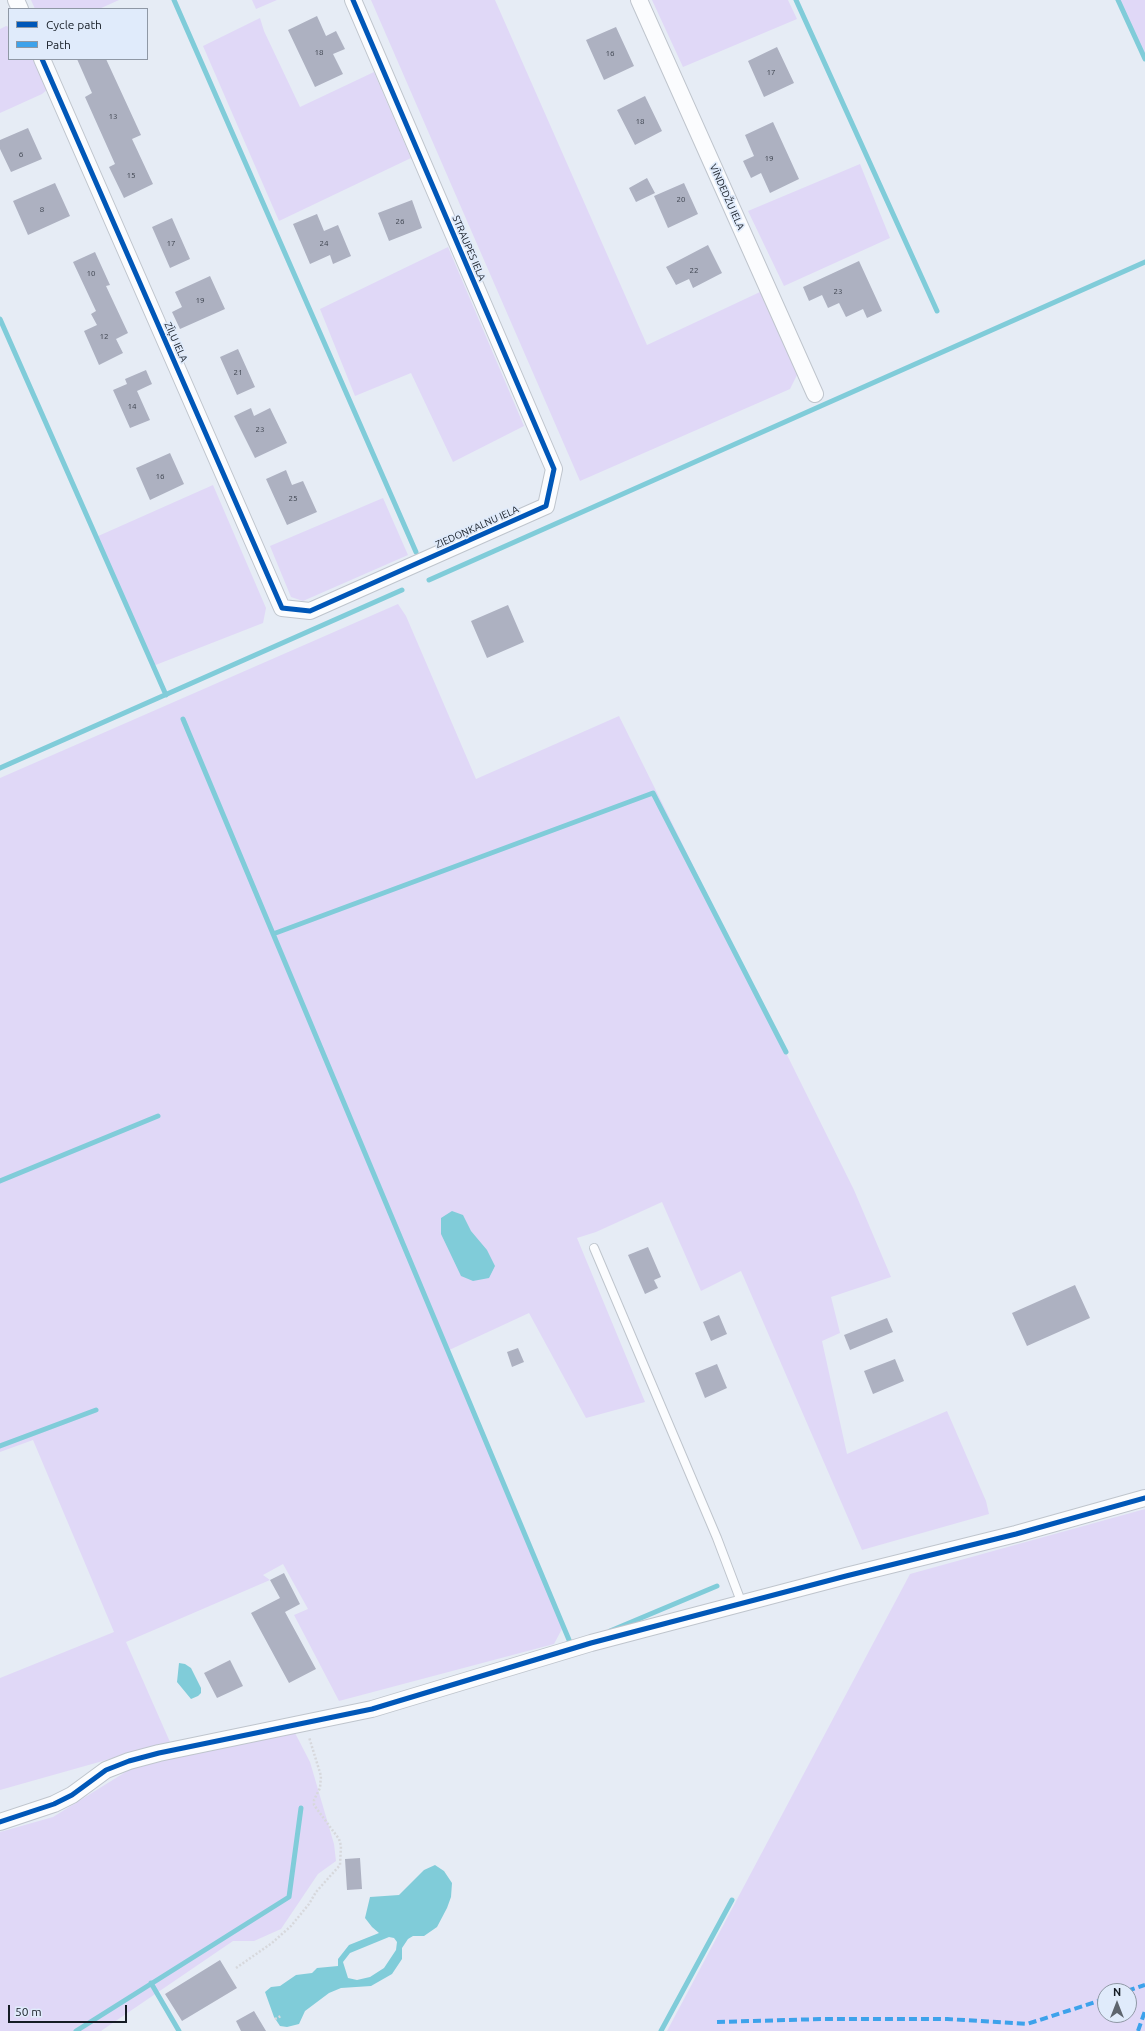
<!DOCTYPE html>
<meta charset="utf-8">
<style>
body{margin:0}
#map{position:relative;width:1145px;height:2031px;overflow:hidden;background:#e6ecf5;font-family:Ubuntu,sans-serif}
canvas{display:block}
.legend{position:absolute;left:8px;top:8px;width:140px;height:52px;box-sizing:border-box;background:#e0ebfb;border:1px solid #8f98a5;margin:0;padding:5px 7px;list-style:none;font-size:12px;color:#151c25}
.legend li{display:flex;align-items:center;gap:8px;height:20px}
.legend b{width:20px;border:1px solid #8f98a5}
.north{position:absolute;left:1097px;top:1983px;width:40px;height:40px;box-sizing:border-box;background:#e0ebfb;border:1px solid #8f98a5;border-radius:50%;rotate:0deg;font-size:11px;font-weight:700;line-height:16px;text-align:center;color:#151c25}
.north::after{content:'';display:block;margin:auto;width:14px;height:18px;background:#5e656e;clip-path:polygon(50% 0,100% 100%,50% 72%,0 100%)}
.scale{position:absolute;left:8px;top:2005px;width:119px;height:18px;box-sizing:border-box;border:2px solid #151c25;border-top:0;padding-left:5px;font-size:12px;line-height:14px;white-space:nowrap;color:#151c25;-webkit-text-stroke:3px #e0ebfb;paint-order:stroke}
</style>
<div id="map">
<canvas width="1145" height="2031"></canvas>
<ul class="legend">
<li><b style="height:5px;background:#0057b8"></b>Cycle path</li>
<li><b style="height:5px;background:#3da2eb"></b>Path</li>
</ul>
<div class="north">N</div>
<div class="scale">50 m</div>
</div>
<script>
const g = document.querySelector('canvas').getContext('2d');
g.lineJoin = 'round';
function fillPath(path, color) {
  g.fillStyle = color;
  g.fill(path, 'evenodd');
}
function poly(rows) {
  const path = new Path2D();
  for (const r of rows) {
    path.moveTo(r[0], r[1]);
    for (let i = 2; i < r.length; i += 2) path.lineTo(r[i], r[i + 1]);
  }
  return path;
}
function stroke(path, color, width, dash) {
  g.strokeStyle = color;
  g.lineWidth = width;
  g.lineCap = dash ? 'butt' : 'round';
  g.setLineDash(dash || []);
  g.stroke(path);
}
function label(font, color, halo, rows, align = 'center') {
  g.font = font + ' Ubuntu,sans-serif';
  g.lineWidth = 3.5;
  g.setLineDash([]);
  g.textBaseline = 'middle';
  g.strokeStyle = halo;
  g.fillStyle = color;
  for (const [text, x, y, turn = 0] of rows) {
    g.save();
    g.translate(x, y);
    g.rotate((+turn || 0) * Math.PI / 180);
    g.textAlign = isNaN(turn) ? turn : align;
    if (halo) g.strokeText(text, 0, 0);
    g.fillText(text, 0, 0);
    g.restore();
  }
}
const green = poly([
 [31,0,119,0,99,9,35,9],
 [252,0,277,0,256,9],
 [371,0,495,0,647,345,760,292,798,373,790,389,580,481],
 [652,0,788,0,797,19,683,67],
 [1120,0,1145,0,1145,55],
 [260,18,264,31,300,107,374,72,411,158,279,221,203,46],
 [6,26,9,27,9,59,35,59,48,89,42,94,0,113,0,29],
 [860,164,890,238,784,286,748,211],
 [448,247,524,426,453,462,411,373,355,396,320,309],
 [213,485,266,608,263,623,153,666,96,537],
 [383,498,408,555,303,601,291,597,270,546],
 [398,604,406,616,476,779,619,716,854,1190,891,1277,831,1297,840,1333,822,1341,847,1454,947,1411,986,1501,989,1514,862,1550,741,1271,701,1291,662,1202,596,1232,577,1238,645,1402,586,1418,529,1313,447,1351,563,1627,554,1644,339,1701,294,1615,308,1609,283,1564,263,1575,270,1580,126,1642,170,1742,0,1790,0,1678,114,1632,33,1440,0,1452,0,778],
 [1145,1509,1145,2031,667,2031,910,1574],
 [1105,1991,1129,1991,1129,2015,1105,2015],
 [294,1731,310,1762,334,1844,336,1861,318,1874,281,1929,254,1941,233,1941,101,2031,0,2031,0,1832,53,1817,132,1768]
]);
const water = poly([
 [452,1211,463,1215,471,1231,487,1250,495,1266,489,1278,473,1281,461,1276,441,1234,441,1218],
 [179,1663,185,1664,191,1668,201,1688,201,1693,198,1696,191,1699,177,1682],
 [435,1865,444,1871,452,1883,451,1897,447,1908,437,1927,424,1936,413,1936,408,1939,402,1948,402,1959,392,1974,371,1986,341,1988,329,1993,305,2011,299,2024,287,2027,280,2026,274,2017,265,1992,271,1987,280,1986,296,1975,312,1973,317,1968,338,1966,338,1959,349,1945,379,1933,372,1927,365,1918,370,1897,399,1895,424,1870],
 [389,1937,394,1938,397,1942,396,1950,384,1968,370,1977,357,1980,348,1978,343,1962,350,1953]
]);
const stream = poly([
 [174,0,416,552],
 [796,0,937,311],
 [1118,0,1145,59],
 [0,319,166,695],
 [429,580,1145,262],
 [183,719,572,1647],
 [0,768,402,590],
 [273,934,653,793,786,1052],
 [0,1181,158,1116],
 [0,1446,96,1410],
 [610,1631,717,1586],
 [151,1983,179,2031],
 [76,2031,289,1897,301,1808],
 [661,2031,732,1900]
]);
const building = poly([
 [317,16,326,36,336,31,345,49,333,54,343,74,315,87,288,30],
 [616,27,634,66,604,80,586,40],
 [777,47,794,83,764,97,748,61],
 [77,59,106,59,141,135,132,139,153,184,124,198,109,167,115,164,85,97,92,93],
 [645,96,662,131,635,145,617,110],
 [773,122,799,179,770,193,761,173,751,178,743,161,754,156,745,135],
 [28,128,42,159,11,172,0,149,0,140],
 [647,178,655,193,636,202,629,188],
 [55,183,70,216,28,235,13,201],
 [684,183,698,214,668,228,654,196],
 [412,200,422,228,389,241,378,213],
 [317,214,324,231,338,225,351,256,333,264,330,255,310,264,293,224],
 [172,218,190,259,170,268,152,227],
 [708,245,722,273,693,288,689,279,676,285,666,267],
 [95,252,110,285,106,286,128,333,116,339,123,353,99,365,84,331,97,325,91,314,96,311,73,262],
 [859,261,882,311,867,318,863,309,846,317,839,303,828,308,822,295,809,301,803,287],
 [210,276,225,309,180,329,172,312,182,307,175,292],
 [238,349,255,387,237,395,220,357],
 [146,370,152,384,137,391,150,420,130,428,113,390,127,384,125,379],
 [251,408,254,416,270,408,287,443,255,458,234,416],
 [170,453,184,484,150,500,136,468],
 [286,470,292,485,303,481,317,512,287,525,266,479],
 [508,605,524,642,487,658,471,621],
 [648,1247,661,1277,654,1280,658,1288,645,1294,628,1255],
 [1075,1285,1090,1318,1027,1346,1012,1313],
 [719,1315,727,1334,711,1341,703,1322],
 [887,1318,893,1332,850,1350,844,1335],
 [518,1348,524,1362,512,1367,507,1352],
 [895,1359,904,1381,873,1394,864,1371],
 [717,1364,727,1388,705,1398,695,1373],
 [284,1573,300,1604,285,1612,316,1669,289,1683,251,1613,280,1598,270,1580],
 [230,1660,243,1686,217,1698,204,1673],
 [360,1858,362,1889,347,1890,345,1859],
 [220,1960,237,1988,182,2021,165,1994],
 [254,2011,266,2031,241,2031,236,2021]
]);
const path = poly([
 [236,1968,272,1943,291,1926,309,1904,316,1892,340,1865,341,1846,339,1839,314,1805,314,1800,320,1788,321,1776,309,1737],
 [275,2019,281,2016]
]);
const lane = poly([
 [594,1248,717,1538,742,1604]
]);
const street = poly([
 [16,0,20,9],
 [639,0,815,394],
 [42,59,282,608,310,611,546,506,554,469,353,0],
 [0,1822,54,1804,72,1795,106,1770,129,1761,159,1753,372,1709,591,1643,846,1576,1016,1534,1145,1498]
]);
const quiet = poly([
 [1127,1991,1145,1985],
 [717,2022,823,2019,947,2019,1027,2024,1105,1999],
 [1138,2031,1145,2011]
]);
const cycleway = poly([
 [42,59,282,608,310,611,546,506,554,469,353,0],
 [0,1822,54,1804,72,1795,106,1770,129,1761,159,1753,372,1709,591,1643,846,1576,1016,1534,1145,1498]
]);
const numberNames = [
 ["18",319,52],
 ["16",610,53],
 ["17",771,72],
 ["13",113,116],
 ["18",640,121],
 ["6",21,154],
 ["19",769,158],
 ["15",131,175],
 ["20",681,199],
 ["8",42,209],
 ["26",400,221],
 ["17",171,243],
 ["24",324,243],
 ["22",694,270],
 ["10",91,273],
 ["23",838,291],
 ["19",200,300],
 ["12",104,336],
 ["21",238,372],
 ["14",132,406],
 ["23",260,429],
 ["16",160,476],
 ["25",293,498]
];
const streetNames = [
 ["VĪNDEDŽU IELA",727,197,66],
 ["STRAUPES IELA",469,248,67],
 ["ZĪĻU IELA",176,342,66],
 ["ZIEDOŅKALNU IELA",477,527,-24]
];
fillPath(green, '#e0d8f7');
fillPath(water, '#80ccd9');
stroke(stream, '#80ccd9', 5);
fillPath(building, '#adb1c1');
stroke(lane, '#bfc5cd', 10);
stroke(street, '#bfc5cd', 18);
stroke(path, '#d7d8dc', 2.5, [2, 2]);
stroke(lane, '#fbfcfe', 8);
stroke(street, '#fbfcfe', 16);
stroke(quiet, '#3da2eb', 4, [8, 4]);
stroke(cycleway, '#0057b8', 5);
label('8px', '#3b414c', null, numberNames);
label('10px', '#151c25', '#e0ebfb', streetNames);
</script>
